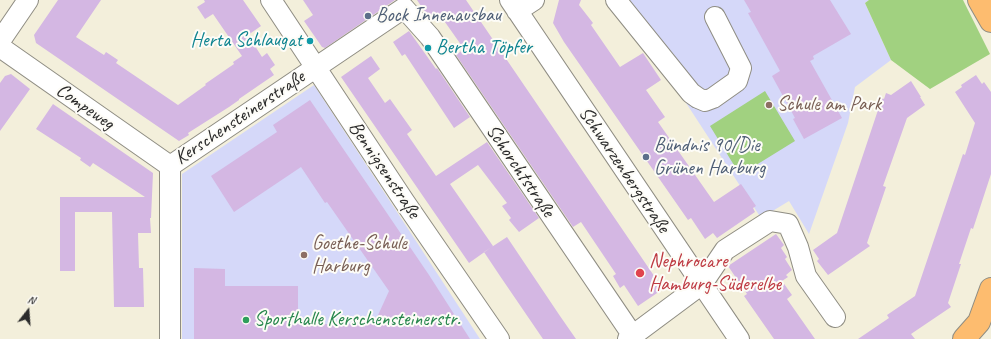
<!DOCTYPE html>
<meta charset="utf-8">
<style>
body{margin:0}
#map{position:relative;width:991px;height:339px;overflow:hidden;background:#f3efdb;font-family:Caveat,sans-serif}
canvas{display:block}
.north{position:absolute;left:8px;top:291px;width:40px;height:40px;-webkit-text-stroke:3px #fdfcf7;paint-order:stroke;rotate:17deg;font-size:11px;font-weight:700;line-height:16px;text-align:center;color:#2b2b2b}
.north::after{content:'';display:block;margin:auto;width:14px;height:18px;background:#2b2b2b;clip-path:polygon(50% 0,100% 100%,50% 72%,0 100%)}
</style>
<div id="map">
<canvas width="991" height="339"></canvas>
<div class="north">N</div>
</div>
<script>
const g = document.querySelector('canvas').getContext('2d');
g.lineJoin = 'round';
function fillPath(path, color) {
  g.fillStyle = color;
  g.fill(path, 'evenodd');
}
function poly(rows) {
  const path = new Path2D();
  for (const r of rows) {
    path.moveTo(r[0], r[1]);
    for (let i = 2; i < r.length; i += 2) path.lineTo(r[i], r[i + 1]);
  }
  return path;
}
function stroke(path, color, width, dash) {
  g.strokeStyle = color;
  g.lineWidth = width;
  g.lineCap = dash ? 'butt' : 'round';
  g.setLineDash(dash || []);
  g.stroke(path);
}
function label(font, color, halo, rows, align = 'center') {
  g.font = font + ' Caveat,sans-serif';
  g.lineWidth = 4;
  g.setLineDash([]);
  g.textBaseline = 'middle';
  g.strokeStyle = halo;
  g.fillStyle = color;
  for (const [text, x, y, turn = 0] of rows) {
    g.save();
    g.translate(x, y);
    g.rotate((+turn || 0) * Math.PI / 180);
    g.textAlign = isNaN(turn) ? turn : align;
    if (halo) g.strokeText(text, 0, 0);
    g.fillText(text, 0, 0);
    g.restore();
  }
}
const built = poly([
 [619,0,869,0,865,3,891,60,855,87,848,123,809,234,789,201,761,218],
 [314,85,480,339,182,339,182,174]
]);
const green = poly([
 [869,0,963,0,990,54,930,89,891,60,865,3],
 [765,91,795,141,740,175,710,126]
]);
const building = poly([
 [58,0,101,0,76,37,104,55,106,52,118,60,116,63,178,105,206,85,205,84,234,64,233,62,242,56,213,14,205,19,197,7,205,2,204,0,243,0,261,26,248,35,262,57,267,53,275,65,270,69,274,75,239,99,239,100,229,107,188,133,189,135,179,141,36,43,34,35],
 [303,0,395,0,325,48,322,47,304,21,313,15],
 [417,0,466,0,663,289,638,306,624,285,620,288,613,276,616,274,581,222,573,227,456,55,464,49,440,15,431,21],
 [559,0,581,0,579,5,593,23,591,25,620,67,643,53,661,80,646,90,665,117,658,122,714,202,741,184,756,206,753,208,755,212,717,238,713,233,705,239,691,218,688,220,564,42,553,23],
 [744,0,830,0,851,34,813,56,814,59,810,61,842,118,804,139,793,119,795,118,772,76,780,71,748,13,751,12],
 [409,31,436,69,437,68,470,117,454,128,405,54,402,56,393,42],
 [371,56,380,69,368,78,385,103,390,99,412,130,407,134,436,176,487,142,539,218,519,232,509,220,511,218,502,206,507,203,478,165,450,184,493,246,469,263,341,77],
 [11,74,30,89,0,131,0,83,5,76],
 [976,75,982,84,984,82,991,92,991,174,973,229,971,228,959,264,961,264,948,303,951,307,911,334,915,339,858,339,889,318,887,315,915,296,963,154,965,155,975,123,955,92,962,87,961,85],
 [911,81,921,97,920,97,925,105,907,118,883,186,886,187,867,243,870,246,828,275,817,261,819,259,813,250,837,233,882,98,884,99,886,93,891,95],
 [310,100,429,275,470,339,194,339,194,268,225,269,225,286,298,286,298,324,374,324,389,291,327,202,325,203,301,167,234,212,211,176,277,132,273,125],
 [53,104,153,173,151,218,150,218,151,233,138,233,139,268,143,268,144,307,114,307,112,212,75,212,75,271,60,271,60,197,145,197,93,163,90,167,80,160,81,158,36,129],
 [776,234,784,245,781,248,787,257,785,259,792,270,786,275,788,277,782,281,792,295,787,299,815,339,774,339,744,296,747,294,728,266],
 [507,237,560,316,576,339,543,339,500,276,484,252]
]);
const minor = poly([
 [271,0,404,201,499,339],
 [510,0,739,339],
 [616,0,691,93,698,98,705,101,713,98,737,81,741,68,715,17],
 [517,11,534,0],
 [0,41,28,0],
 [0,47,170,166],
 [170,339,170,166,404,8,430,37,633,336],
 [628,339,702,284,725,250,770,221,788,224,798,247,806,276,835,317]
]);
const major = poly([
 [979,0,991,21],
 [964,339,979,322,991,289]
]);
const markers = [
 [368,16,4,"#5c6f8a"],
 [310,41,4,"#0f9aa8"],
 [428,48,4,"#0f9aa8"],
 [769,105,4,"#8d6e63"],
 [646,157,4,"#5c6f8a"],
 [304,255,4,"#8d6e63"],
 [640,273,5,"#e0444e"],
 [246,320,4,"#2e9e5b"]
];
const serviceNames = [
 ["Bock Innenausbau",376,16],
 ["Bündnis 90/Die",654,146],
 ["Grünen Harburg",654,169]
];
const cultureNames = [
 ["Herta Schlaugat",302,41],
 ["Bertha Töpfer",436,48,"left"]
];
const educationNames = [
 ["Schule am Park",777,105],
 ["Goethe-Schule",312,244],
 ["Harburg",312,267]
];
const streetNames = [
 ["Compeweg",85,107,35],
 ["Kerschensteinerstraße",240,118,-34],
 ["Bennigsenstraße",384,170,56],
 ["Schwarzenbergstraße",624,170,56],
 ["Schorchtstraße",520,171,56]
];
const healthNames = [
 ["Nephrocare",649,262],
 ["Hamburg-Süderelbe",649,285]
];
const leisureNames = [
 ["Sporthalle Kerschensteinerstr.",254,320]
];
fillPath(built, '#d5d8f9');
fillPath(green, '#a1d180');
fillPath(building, '#d4b7e3');
stroke(minor, '#8f8d83', 22);
stroke(major, '#8f8d83', 24);
stroke(minor, '#fff', 20);
stroke(major, '#fdbc6f', 22);
for (const [x, y, r, color] of markers) {
  const dot = new Path2D();
  dot.arc(x, y, r, 0, 2 * Math.PI);
  g.fillStyle = color;
  g.fill(dot);
  stroke(dot, '#fdfcf7', 1.5);
}
label('20px', '#4e5e75', '#fdfcf7', serviceNames, 'left');
label('20px', '#0d838f', '#fdfcf7', cultureNames, 'right');
label('20px', '#785e54', '#fdfcf7', educationNames, 'left');
label('20px', '#2b2b2b', '#fdfcf7', streetNames);
label('20px', '#be3a42', '#fdfcf7', healthNames, 'left');
label('20px', '#27864d', '#fdfcf7', leisureNames, 'left');
</script>
